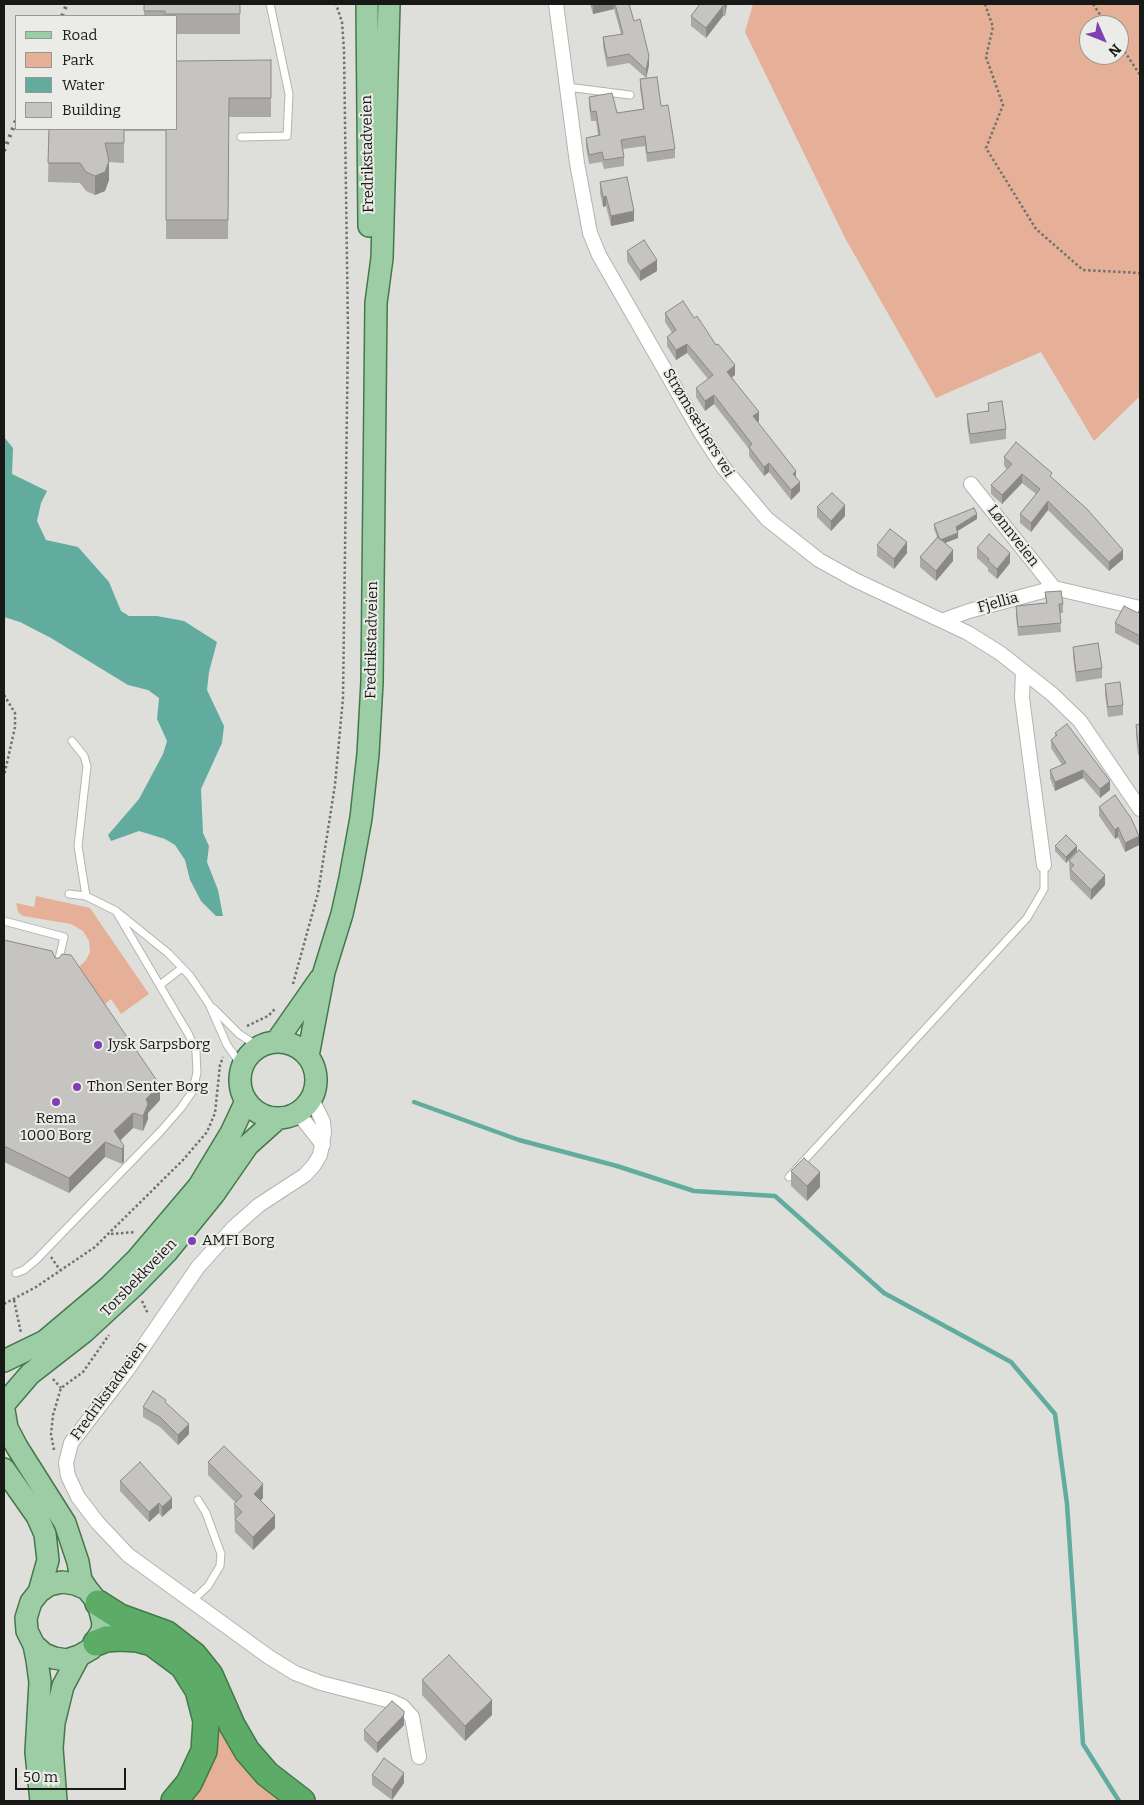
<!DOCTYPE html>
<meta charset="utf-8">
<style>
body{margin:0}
#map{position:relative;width:1144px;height:1805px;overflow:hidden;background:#dedfdb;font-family:Bitter,serif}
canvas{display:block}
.frame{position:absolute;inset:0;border:5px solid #181817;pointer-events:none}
.legend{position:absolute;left:15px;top:15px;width:162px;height:115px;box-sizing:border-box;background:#ebece8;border:1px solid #979794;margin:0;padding:6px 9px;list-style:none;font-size:15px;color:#181817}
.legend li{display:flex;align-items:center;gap:10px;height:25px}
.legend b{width:25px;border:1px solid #979794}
.north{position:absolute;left:1079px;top:15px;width:50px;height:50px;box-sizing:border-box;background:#ebece8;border:1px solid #979794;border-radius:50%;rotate:134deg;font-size:14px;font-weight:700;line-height:20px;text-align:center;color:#181817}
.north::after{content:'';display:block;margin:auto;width:18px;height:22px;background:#803fb4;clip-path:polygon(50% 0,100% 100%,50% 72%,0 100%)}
.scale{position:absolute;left:15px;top:1768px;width:111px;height:22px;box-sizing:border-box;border:2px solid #181817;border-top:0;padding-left:6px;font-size:15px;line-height:18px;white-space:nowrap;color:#181817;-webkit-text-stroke:4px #ebece8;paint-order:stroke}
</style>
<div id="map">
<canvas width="1144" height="1805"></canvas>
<div class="frame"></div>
<ul class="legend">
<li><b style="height:6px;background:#9dcda4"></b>Road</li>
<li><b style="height:14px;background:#e5b097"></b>Park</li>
<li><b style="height:14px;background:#61ac9e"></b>Water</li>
<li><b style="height:14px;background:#c6c4c1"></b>Building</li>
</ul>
<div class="north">N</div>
<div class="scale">50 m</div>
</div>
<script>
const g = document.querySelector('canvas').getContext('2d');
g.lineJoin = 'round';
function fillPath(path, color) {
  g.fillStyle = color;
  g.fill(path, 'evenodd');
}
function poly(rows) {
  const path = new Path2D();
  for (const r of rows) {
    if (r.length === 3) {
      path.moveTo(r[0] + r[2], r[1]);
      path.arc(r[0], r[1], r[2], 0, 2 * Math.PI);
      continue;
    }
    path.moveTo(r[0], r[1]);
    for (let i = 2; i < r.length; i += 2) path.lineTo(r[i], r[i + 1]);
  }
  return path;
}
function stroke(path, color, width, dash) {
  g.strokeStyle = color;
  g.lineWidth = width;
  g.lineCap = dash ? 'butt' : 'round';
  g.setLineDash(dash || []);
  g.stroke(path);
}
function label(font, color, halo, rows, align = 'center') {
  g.font = font + ' Bitter,serif';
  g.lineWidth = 4;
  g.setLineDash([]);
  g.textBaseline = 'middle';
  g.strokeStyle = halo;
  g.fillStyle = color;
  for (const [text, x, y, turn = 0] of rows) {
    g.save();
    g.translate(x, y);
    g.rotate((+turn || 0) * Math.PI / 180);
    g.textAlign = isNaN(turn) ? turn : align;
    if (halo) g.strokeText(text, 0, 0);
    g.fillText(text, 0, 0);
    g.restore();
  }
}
const green = poly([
 [753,4,1140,4,1140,396,1094,441,1041,352,936,398,845,238,745,32],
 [1089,25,1119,25,1119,55,1089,55],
 [36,896,90,908,149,994,121,1014,111,999,103,1006,77,969,86,960,90,952,89,941,83,931,71,924,23,916,18,912,16,903,34,907],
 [222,1721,288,1801,187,1801,213,1722]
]);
const water = poly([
 [4,437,13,448,12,474,47,491,41,503,37,521,46,540,78,547,109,582,121,611,129,616,157,616,184,621,217,642,209,672,207,690,224,726,222,743,201,789,203,833,209,846,207,862,218,890,223,916,216,916,201,901,190,880,185,860,175,845,165,839,139,831,111,841,108,835,139,799,163,754,167,741,157,719,159,698,148,690,128,685,51,638,20,622,4,617]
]);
const stream = poly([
 [414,1102,519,1140,617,1166,694,1191,775,1196,884,1293,1011,1362,1055,1414,1067,1504,1083,1744,1119,1801]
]);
const path = poly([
 [985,4,993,27,986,57,1003,105,986,148,1036,229,1083,270,1140,273],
 [1093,4,1107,25],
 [1119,43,1140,75],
 [4,695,15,713,15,727,4,776],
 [293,984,318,893,335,785,343,698,348,333,344,51,342,22,336,4],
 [247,1026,268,1016,276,1008],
 [111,1234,136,1232],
 [51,1257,60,1270],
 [14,1300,21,1333],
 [142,1301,148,1314],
 [4,1304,36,1287,95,1247,183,1160,207,1132,215,1113,220,1065,223,1057],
 [53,1379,61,1388],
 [54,1450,51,1434,53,1415,61,1388,83,1372,109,1335]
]);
const lane = poly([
 [567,87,630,95],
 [241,137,287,136,289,94,270,4],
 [72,741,84,756,87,766,78,846,86,896],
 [69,894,86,896,116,911,168,953,190,976,209,1004,227,1045,242,1066],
 [4,921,64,937,57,967],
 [160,985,182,968],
 [213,1008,239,1034,259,1047],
 [789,1177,1027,918,1044,889,1044,865],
 [16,1273,24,1270,36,1260,160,1132,181,1108,192,1092,197,1073,196,1052,189,1035,116,911],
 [192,1601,208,1586,220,1566,221,1554,206,1513,198,1500]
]);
const street = poly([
 [556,4,577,163,590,233,599,255,701,433,723,467,767,519,819,560,855,580,968,633,1000,653,1052,694,1080,721,1140,809],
 [971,484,1054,588],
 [944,620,969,611,1054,588,1140,608],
 [1023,671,1022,698,1044,865],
 [312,1099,323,1122,324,1133,320,1155,314,1165,305,1175,259,1205,234,1227,198,1267,128,1369,71,1443,66,1463,68,1476,78,1497,97,1522,128,1555,269,1657,295,1673,321,1683,391,1701,402,1706,412,1717,419,1757],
 [298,1113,323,1145]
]);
const primary = poly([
 [367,4,369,226],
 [278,1080,38],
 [276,1042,320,979],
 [308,1056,324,972,342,914,350,878,361,818,368,754,372,682,376,303,382,258,389,4],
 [4,1361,45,1341,109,1287,137,1259,199,1186,231,1133,246,1101],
 [6,1402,30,1374,84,1332,136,1284,167,1252,214,1194,248,1145,277,1119],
 [4,1410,7,1428,17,1447,65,1523,78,1562,81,1580,87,1589],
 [4,1469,37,1516,45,1534,48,1560,39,1592],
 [34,1645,44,1654,54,1658,67,1660,79,1656,91,1649,102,1631,103,1623,98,1603,87,1589,75,1584,62,1582,49,1585,39,1592,31,1602,26,1618,27,1631,34,1645,37,1660,40,1682,36,1752,41,1801],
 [56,1801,52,1748,54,1723,63,1686,79,1656]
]);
const highway = poly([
 [98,1603,120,1617,167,1634,194,1655,210,1675,232,1725,247,1751,267,1774,302,1801],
 [96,1643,106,1639,120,1638,137,1639,152,1643,183,1666,198,1690,206,1721,204,1751,189,1783,174,1801]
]);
const rail = poly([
 [62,16,67,4],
 [4,151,16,120]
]);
const wall = poly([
 [144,4,240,4,240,34,176,34,176,16,144,16],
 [590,4,629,4,634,21,649,65,646,78,661,106,675,149,675,158,647,162,645,146,623,149,624,157,624,166,604,169,602,162,589,164,586,147,586,138,598,135,596,121,591,121,589,106,589,97,617,113,643,109,640,88,640,79,646,78,629,63,607,67,603,46,603,37,621,34,614,9,593,14],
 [700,4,727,4,725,16,723,16,706,38,691,26,691,16],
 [271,60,271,117,229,117,228,239,166,239,166,131,124,131,124,163,109,162,109,180,105,191,95,195,86,191,80,183,48,182,49,129,176,129],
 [600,182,634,221,611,226,606,206,603,207,600,193],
 [627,251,657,271,640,281,627,261],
 [665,313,694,318,735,375,732,377,759,421,758,422,796,478,800,491,791,500,769,472,764,476,749,456,749,449,714,404,705,411,696,397,696,388,708,379,687,353,676,360,667,346,667,337,672,333,665,322],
 [988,403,1006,429,1006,439,970,444,967,424,967,414,988,411],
 [1004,457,1052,478,1123,559,1109,571,1048,510,1031,532,1020,523,1020,514,1036,494,1022,483,1002,504,991,494,991,485,1007,469,1004,466],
 [817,507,845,516,831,531,817,517],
 [977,519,957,531,958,538,945,543,953,561,936,581,920,567,920,557,937,537,934,529,934,524],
 [877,545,907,553,894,569,877,556],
 [977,548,1010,563,997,579,988,571,988,568,977,558],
 [1045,592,1063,604,1063,613,1060,613,1061,632,1018,636,1016,615,1016,606,1046,603],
 [1140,609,1140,646,1115,633,1115,623,1138,613],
 [1073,647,1102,668,1102,678,1076,682,1073,657],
 [1105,684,1123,705,1123,715,1108,717,1105,694],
 [1140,724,1140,755,1138,755,1136,734,1136,725],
 [1055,733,1110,790,1100,798,1083,778,1055,791,1050,778,1050,770,1062,765,1051,748,1051,740,1055,737],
 [1099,807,1139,845,1125,852,1118,837,1115,839,1099,816],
 [1055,846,1077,851,1066,863,1055,851],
 [1069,861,1105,885,1091,900,1070,879],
 [4,940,55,958,160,1100,148,1113,148,1119,143,1131,133,1128,120,1141,124,1161,122,1164,105,1157,69,1193,4,1162],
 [791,1171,820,1187,807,1201,791,1186],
 [166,1403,189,1434,178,1445,160,1427,143,1417,143,1407],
 [208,1462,263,1498,261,1500,275,1528,253,1550,235,1532,234,1504,236,1503,208,1475],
 [120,1481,172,1508,162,1517,159,1513,149,1522,120,1491],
 [422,1680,492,1715,465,1741,422,1695],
 [404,1725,377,1753,364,1740,364,1730],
 [372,1775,404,1783,392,1800,372,1785]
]);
const shadedWall = poly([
 [601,4,614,4,614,9,593,14,593,6],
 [726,4,727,4,725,16,725,6],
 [723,6,723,16,706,38,706,28],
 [649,56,649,65,646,79,646,70],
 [109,161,109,180,105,191,95,195,95,176],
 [606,196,606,206,603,207,603,197],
 [634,211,634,221,611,226,611,216],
 [657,260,657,271,640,281,640,271],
 [687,344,687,353,676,360,676,350],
 [735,365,735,375,727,381,727,372],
 [714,395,714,404,705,411,705,401],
 [759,412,759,421,753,426,753,416],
 [769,463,769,472,764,476,764,467],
 [796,471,796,481,793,474],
 [1022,474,1022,483,1002,504,1002,495],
 [800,482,800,491,791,500,791,490],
 [1048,501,1048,510,1031,532,1031,523],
 [845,505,845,516,831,531,831,521],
 [977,514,977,519,956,532,956,527],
 [958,533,958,538,940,545,940,540],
 [907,542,907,553,894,569,894,559],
 [953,550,953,561,936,581,936,571],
 [1123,550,1123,559,1109,571,1109,562],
 [1010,553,1010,563,997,579,997,569],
 [1083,770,1083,778,1055,791,1055,782],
 [1110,781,1110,790,1100,798,1100,789],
 [1118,827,1118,837,1115,839,1115,830],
 [1139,836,1139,845,1125,852,1125,843],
 [1077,846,1077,851,1066,863,1066,857],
 [1105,875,1105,885,1091,900,1091,890],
 [160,1085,160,1100,148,1113,148,1119,143,1131,143,1116,146,1099],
 [133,1113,133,1128,114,1146,114,1131],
 [105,1142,105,1157,69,1193,69,1178],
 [124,1146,124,1161,122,1164,122,1149],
 [820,1172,820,1187,807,1201,807,1186],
 [189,1424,189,1434,178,1445,178,1435],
 [263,1484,263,1498,254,1507,254,1494],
 [172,1498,172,1508,162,1517,162,1507],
 [159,1503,159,1513,149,1522,149,1512],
 [275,1515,275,1528,253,1550,253,1537],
 [492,1700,492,1715,465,1741,465,1726],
 [404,1715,404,1725,377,1753,377,1743],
 [404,1773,404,1783,392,1800,392,1790]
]);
const building = poly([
 [144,4,240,4,240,14,165,14,165,11,144,11,144,4],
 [592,4,601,4,593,6,592,4],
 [615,4,629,4,634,21,640,19,649,56,646,70,629,54,607,58,603,37,623,34,615,4],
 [700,4,726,4,725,6,723,6,706,28,691,16,700,4],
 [271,60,271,98,229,98,228,220,166,220,166,129,176,129,176,61,271,60],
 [657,77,661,106,668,105,675,149,647,153,645,136,621,140,624,157,604,160,602,152,589,155,586,138,600,135,596,111,591,112,589,97,612,93,617,113,644,109,640,79,657,77],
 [49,129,124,129,124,143,105,143,109,161,105,172,95,176,86,172,80,163,48,163,49,129],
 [627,177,634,211,611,216,606,196,603,197,600,182,627,177],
 [644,240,657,260,640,271,627,251,644,240],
 [683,301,694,318,697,316,716,345,718,344,735,365,727,372,759,412,753,416,796,471,793,474,800,482,791,490,769,463,764,467,749,447,752,444,714,395,705,401,696,388,713,375,687,344,676,350,667,337,676,330,665,313,683,301],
 [1002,401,1006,429,970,434,967,414,989,411,988,403,1002,401],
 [1016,442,1052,473,1050,476,1087,509,1123,550,1109,562,1048,501,1031,523,1020,514,1040,489,1022,474,1002,495,991,485,1012,464,1004,457,1016,442],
 [832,493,845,505,831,521,817,507,832,493],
 [974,508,977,514,956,527,958,533,940,540,934,524,974,508],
 [890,529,907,542,894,559,877,545,890,529],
 [989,534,1010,553,997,569,988,561,989,559,977,548,989,534],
 [938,537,953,550,936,571,920,557,938,537],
 [1061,591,1063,604,1059,604,1061,623,1018,627,1016,606,1047,603,1045,592,1061,591],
 [1124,606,1138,613,1140,609,1140,636,1115,623,1124,606],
 [1098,643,1102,668,1076,672,1073,647,1098,643],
 [1120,682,1123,705,1108,707,1105,684,1120,682],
 [1067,724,1110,781,1100,789,1083,770,1055,782,1050,770,1066,763,1051,740,1057,735,1055,733,1067,724],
 [1140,724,1140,745,1138,746,1136,725,1140,724],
 [1115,795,1131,818,1139,836,1125,843,1118,827,1115,830,1099,807,1115,795],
 [1066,835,1077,846,1066,857,1055,846,1066,835],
 [1079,850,1105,875,1091,890,1070,869,1074,865,1069,861,1079,850],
 [4,940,52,951,55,958,59,958,62,954,71,955,160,1085,146,1099,148,1104,143,1116,133,1113,114,1131,124,1146,122,1149,105,1142,69,1178,4,1146,4,940],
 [804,1158,820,1172,807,1186,791,1171,804,1158],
 [153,1391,166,1400,165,1402,189,1424,178,1435,160,1417,143,1407,153,1391],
 [224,1446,263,1484,254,1494,275,1515,253,1537,235,1519,242,1512,234,1504,242,1496,208,1462,224,1446],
 [140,1462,172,1498,162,1507,159,1503,149,1512,120,1481,140,1462],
 [449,1655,492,1700,465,1726,422,1680,449,1655],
 [392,1701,404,1711,404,1715,377,1743,364,1730,392,1701],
 [384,1758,404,1773,392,1790,372,1775,384,1758]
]);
const markers = [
 [98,1045,5,"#803fb4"],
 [77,1087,5,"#803fb4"],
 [56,1102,5,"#803fb4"],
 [192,1241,5,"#803fb4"]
];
const streetNames = [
 ["Fredrikstadveien",368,154,-91],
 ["Strømsæthers vei",698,423,59],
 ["Lønnveien",1013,536,52],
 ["Fjellia",998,603,-15],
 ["Fredrikstadveien",372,640,-89],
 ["Torsbekkveien",139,1278,-46],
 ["Fredrikstadveien",109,1391,-54]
];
const poiNames = [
 ["Jysk Sarpsborg",108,1045],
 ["Thon Senter Borg",87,1087],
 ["Rema",56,1119,"center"],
 ["1000 Borg",56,1136,"center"],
 ["AMFI Borg",202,1241]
];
fillPath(green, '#e5b097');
fillPath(water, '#61ac9e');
stroke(stream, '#61ac9e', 4.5);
stroke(lane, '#b3b3b0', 9);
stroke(street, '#b3b3b0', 16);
stroke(primary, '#44784b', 24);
stroke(highway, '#44784b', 28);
stroke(path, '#71726f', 2.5, [2.5, 2.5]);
stroke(lane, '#fff', 7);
stroke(street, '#fff', 14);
stroke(primary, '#9dcda4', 21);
stroke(highway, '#5cac67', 25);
stroke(rail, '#6f706d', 4, [2.5, 5]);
fillPath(wall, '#aaa9a6');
fillPath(shadedWall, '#8b8987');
fillPath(building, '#c6c4c1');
stroke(building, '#8b8987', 1);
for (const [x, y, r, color] of markers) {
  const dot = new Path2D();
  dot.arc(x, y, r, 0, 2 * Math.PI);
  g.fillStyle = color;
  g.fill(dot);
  stroke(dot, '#ebece8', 2);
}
label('15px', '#181817', '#ebece8', streetNames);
label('15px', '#181817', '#ebece8', poiNames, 'left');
</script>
